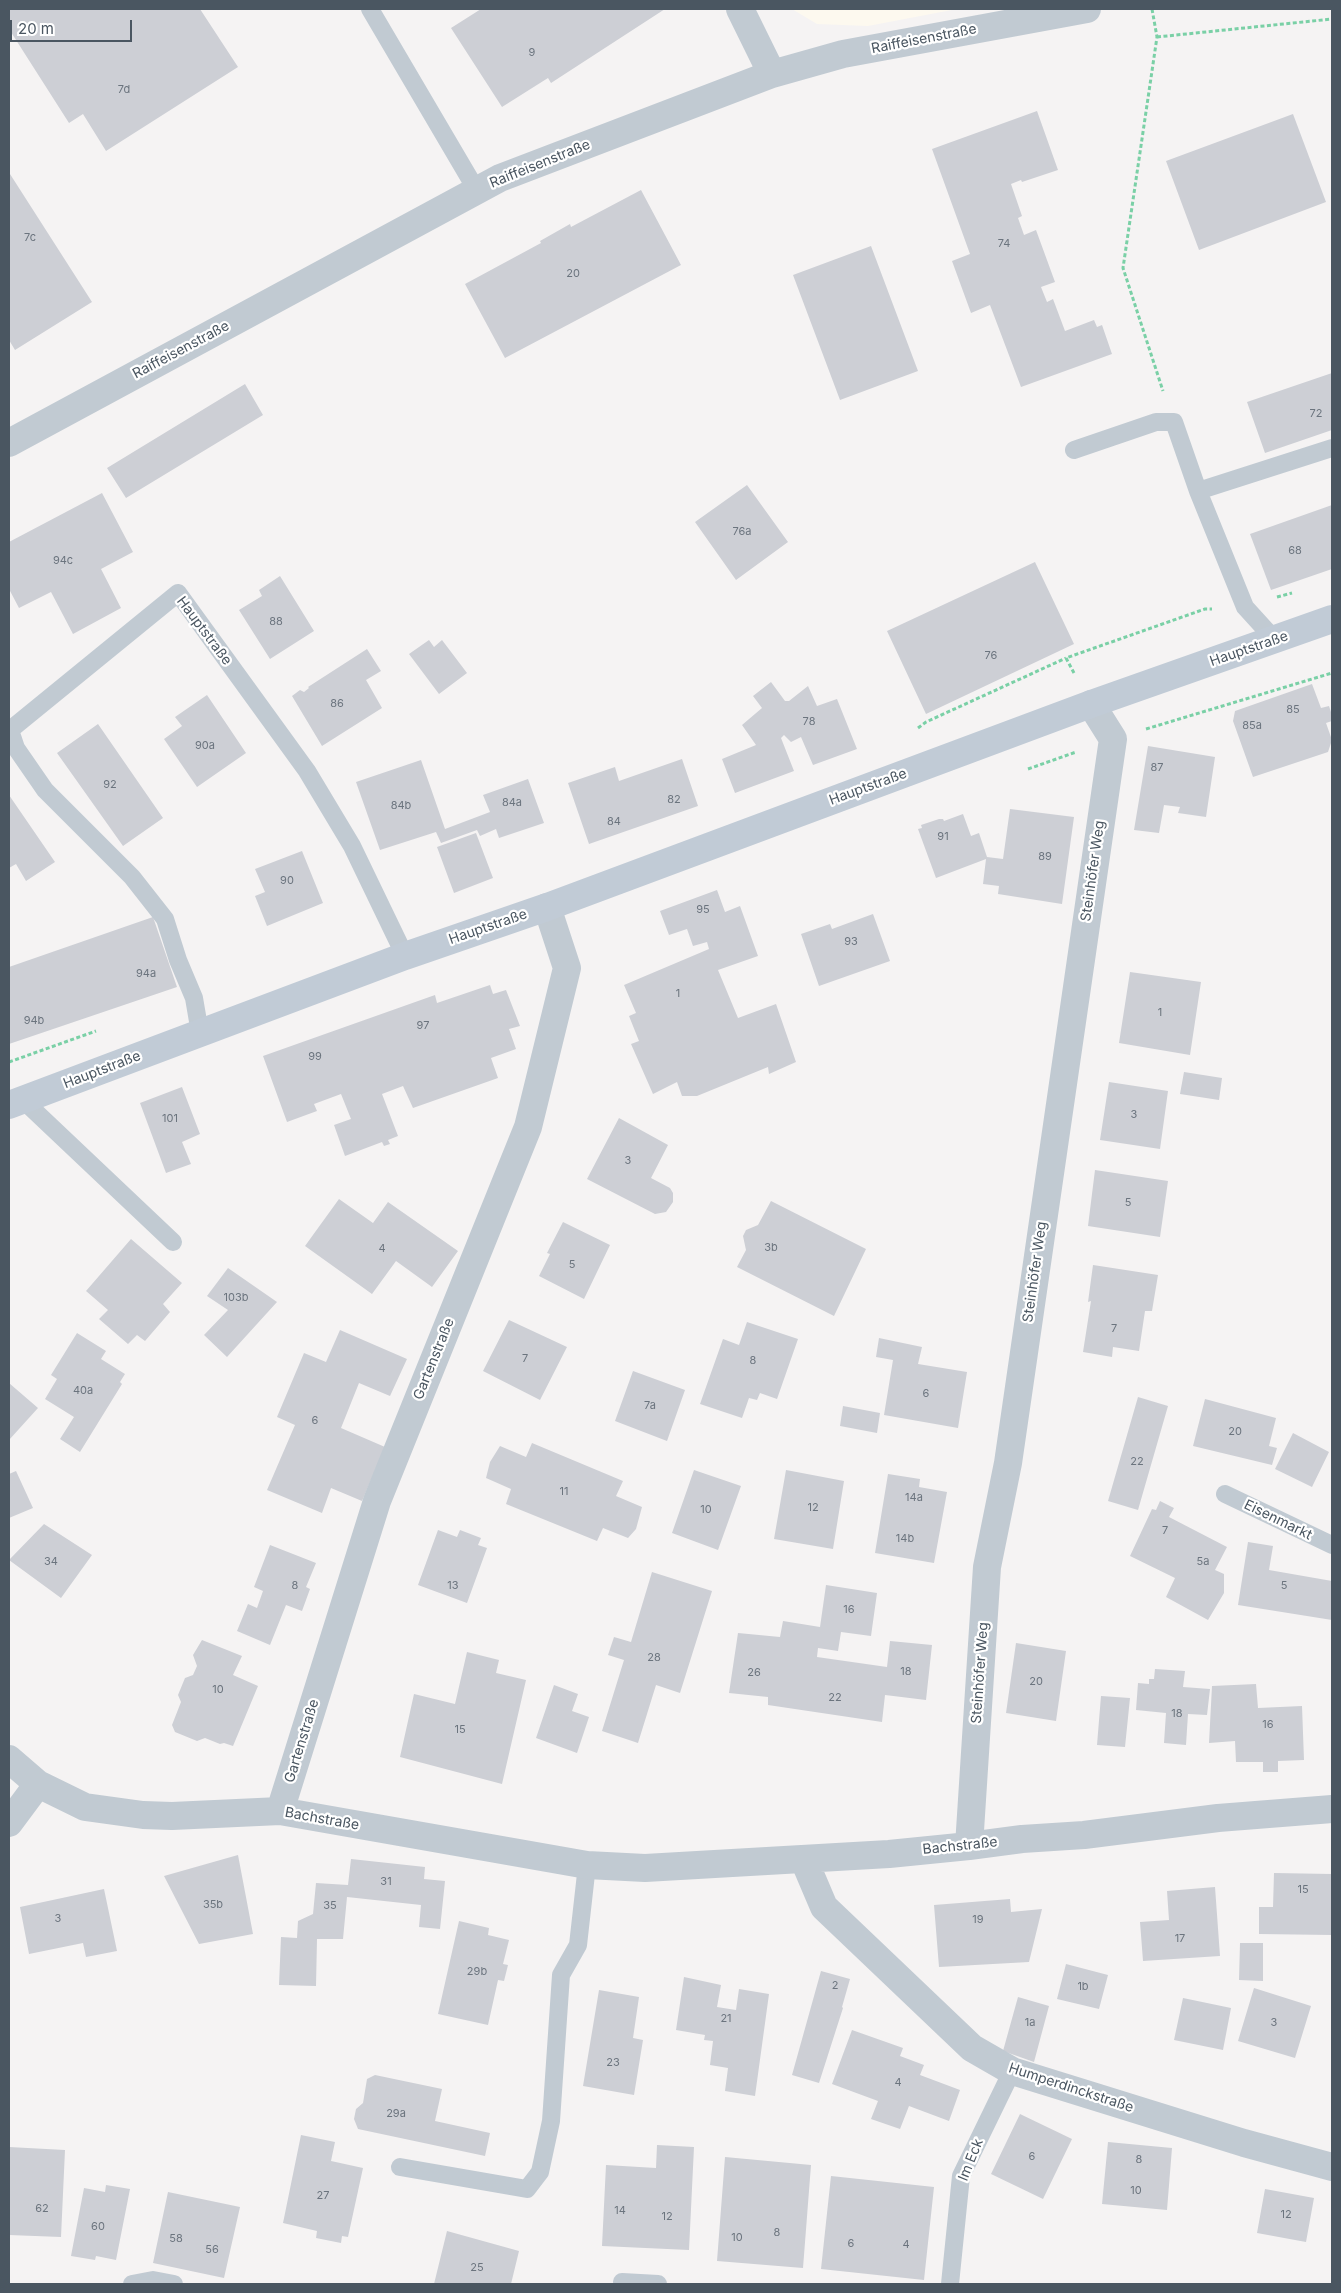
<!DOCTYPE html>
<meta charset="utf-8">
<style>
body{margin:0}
#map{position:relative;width:1341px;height:2293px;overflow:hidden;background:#f5f3f3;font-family:Inter,sans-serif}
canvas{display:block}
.frame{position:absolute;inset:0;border:10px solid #4a5661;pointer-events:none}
.scale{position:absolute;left:10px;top:20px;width:122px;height:22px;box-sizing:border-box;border:2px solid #4a5661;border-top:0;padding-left:6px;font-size:15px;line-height:18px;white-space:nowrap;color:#4a5661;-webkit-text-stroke:4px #fff;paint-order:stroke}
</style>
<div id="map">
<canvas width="1341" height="2293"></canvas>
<div class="frame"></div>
<div class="scale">20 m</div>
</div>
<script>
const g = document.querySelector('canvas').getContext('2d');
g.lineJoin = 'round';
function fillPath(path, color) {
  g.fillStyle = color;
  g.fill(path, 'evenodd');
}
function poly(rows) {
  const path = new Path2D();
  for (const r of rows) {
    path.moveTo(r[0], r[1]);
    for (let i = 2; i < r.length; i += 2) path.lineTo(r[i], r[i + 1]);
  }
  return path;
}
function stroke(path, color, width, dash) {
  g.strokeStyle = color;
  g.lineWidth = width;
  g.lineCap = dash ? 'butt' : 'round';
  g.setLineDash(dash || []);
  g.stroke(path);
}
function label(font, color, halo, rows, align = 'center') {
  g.font = font + ' Inter,sans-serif';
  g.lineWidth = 4.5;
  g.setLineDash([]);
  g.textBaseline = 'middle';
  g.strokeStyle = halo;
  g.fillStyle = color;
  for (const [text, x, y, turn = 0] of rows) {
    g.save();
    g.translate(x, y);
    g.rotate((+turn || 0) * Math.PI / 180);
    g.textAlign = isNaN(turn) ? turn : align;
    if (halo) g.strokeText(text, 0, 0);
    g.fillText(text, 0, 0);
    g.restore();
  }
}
const commercial = poly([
 [792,9,957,9,868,26,817,24]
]);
const building = poly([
 [9,9,200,9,238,67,106,151,83,114,69,123,9,29],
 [481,9,665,9,551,83,548,78,502,107,451,28],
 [1037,111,1058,170,1022,182,1021,180,1011,184,1022,216,1018,218,1024,235,1036,230,1055,282,1041,287,1047,302,1053,299,1065,331,1094,320,1097,327,1102,325,1112,354,1021,387,990,305,971,313,952,261,970,254,932,149],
 [1293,114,1326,202,1199,250,1166,161],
 [9,174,10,174,92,302,15,350,9,340],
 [641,190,681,265,505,358,465,284,541,243,540,241,570,224,571,227],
 [871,246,918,371,840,400,793,275],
 [1332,373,1332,430,1265,453,1247,402],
 [245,384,263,415,126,498,107,468],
 [747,485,788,542,736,580,695,522],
 [102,493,133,552,101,569,121,608,73,634,51,592,19,608,9,589,9,542],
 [1332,505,1332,569,1271,590,1250,534],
 [1035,562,1074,644,926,714,887,631],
 [280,576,314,631,270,659,239,610,262,596,259,590],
 [429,640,434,647,442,640,467,673,439,694,409,654],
 [367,649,381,671,366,680,382,708,322,746,292,696,300,690,304,692,309,688,308,687],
 [771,682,785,701,789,701,808,686,817,706,837,699,857,749,813,765,801,737,791,742,784,735,781,738,794,771,735,793,722,759,756,745,742,725,762,708,753,696],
 [1312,684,1321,708,1329,706,1332,715,1332,721,1326,723,1332,740,1328,752,1253,777,1233,721,1235,711],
 [207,695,246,753,197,787,164,739,182,726,175,717],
 [98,724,163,818,123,846,57,753],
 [1148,746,1215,757,1206,817,1178,813,1180,807,1164,805,1159,833,1134,830],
 [682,759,698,806,589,844,568,783,615,767,619,781],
 [421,760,445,829,490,812,483,795,528,779,544,823,499,838,496,829,480,836,477,830,441,843,436,832,380,850,356,782],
 [9,795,55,862,26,881,16,864,9,868],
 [1010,809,1074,817,1062,904,998,894,999,886,983,884,986,859,936,878,918,829,922,828,921,825,939,819,943,819,944,821,963,814,971,836,979,833,987,857,1003,859],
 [476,833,493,878,454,893,437,847],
 [302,851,323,903,267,926,255,896,265,892,255,869],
 [717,890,725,912,740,906,758,956,718,970,738,1018,776,1004,796,1062,769,1074,768,1067,697,1096,682,1096,677,1082,653,1094,631,1044,639,1041,629,1016,636,1013,624,985,709,949,707,942,693,946,687,929,669,935,660,911],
 [873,914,890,961,819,986,801,934,830,924,832,929],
 [153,917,177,987,9,1044,9,967],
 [1130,972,1201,982,1190,1055,1119,1043],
 [490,985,493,994,506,990,520,1026,509,1029,516,1049,491,1058,498,1078,413,1108,403,1086,382,1094,398,1136,388,1140,390,1144,384,1146,382,1142,345,1156,334,1125,351,1119,341,1094,314,1104,317,1111,287,1122,263,1056,435,995,437,1003],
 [1184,1072,1222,1078,1219,1100,1180,1094],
 [1109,1082,1168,1091,1160,1149,1100,1140],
 [182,1087,200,1134,182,1142,191,1164,166,1173,140,1103],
 [619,1118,668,1145,651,1178,670,1188,673,1193,673,1202,666,1212,655,1214,587,1179],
 [1095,1170,1168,1181,1160,1237,1088,1226],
 [339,1199,373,1223,388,1202,458,1251,432,1287,396,1261,372,1294,305,1246],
 [771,1201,866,1249,834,1316,737,1267,746,1250,743,1236,746,1230,758,1225],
 [563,1222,610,1245,584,1299,539,1276,550,1254,547,1253],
 [131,1239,182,1283,163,1304,170,1312,145,1341,137,1335,128,1344,99,1319,108,1310,86,1291],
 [1093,1265,1158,1275,1152,1311,1145,1311,1139,1351,1113,1347,1112,1357,1083,1352,1091,1301,1088,1302],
 [228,1268,277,1302,227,1357,204,1335,228,1310,207,1296],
 [509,1320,567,1347,540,1400,483,1371],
 [747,1322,798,1339,777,1399,760,1393,757,1400,749,1398,742,1418,700,1404,723,1339,739,1345],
 [340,1330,407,1359,390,1396,359,1383,341,1428,385,1447,362,1501,331,1488,322,1513,267,1490,295,1425,277,1417,304,1353,326,1362],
 [77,1333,106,1351,101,1359,125,1374,120,1382,122,1384,80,1452,60,1439,74,1417,45,1399,57,1379,51,1375],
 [879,1338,922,1347,918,1364,967,1372,958,1428,884,1415,893,1360,876,1357],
 [633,1371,685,1390,667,1441,615,1421],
 [9,1383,38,1408,9,1440],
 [1138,1397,1168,1406,1138,1510,1108,1501],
 [1205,1399,1276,1418,1269,1446,1277,1448,1272,1465,1193,1446],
 [843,1406,880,1413,877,1433,840,1426],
 [1293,1433,1329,1452,1312,1487,1275,1469],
 [532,1443,623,1481,616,1496,642,1507,636,1529,628,1538,603,1528,597,1541,506,1504,511,1489,486,1478,490,1462,500,1446,526,1457],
 [694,1470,741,1486,718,1550,672,1533],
 [786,1470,844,1481,833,1549,774,1539],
 [16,1471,33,1508,9,1518,9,1474],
 [888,1474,920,1479,919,1487,947,1492,934,1563,875,1553],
 [1160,1501,1174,1508,1169,1517,1227,1547,1215,1570,1224,1574,1224,1593,1208,1620,1166,1597,1175,1578,1130,1556,1152,1509,1156,1510],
 [44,1524,92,1555,61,1598,9,1560],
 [438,1530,457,1537,460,1530,481,1538,478,1545,487,1548,467,1603,418,1585],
 [1248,1542,1273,1546,1269,1570,1332,1581,1332,1620,1238,1605],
 [270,1545,316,1563,306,1587,310,1589,302,1611,286,1605,270,1645,237,1631,248,1604,257,1608,263,1591,254,1587],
 [652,1572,712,1591,680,1693,656,1685,638,1743,602,1731,624,1660,608,1655,614,1637,631,1642],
 [826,1585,877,1593,871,1636,841,1632,838,1651,818,1648,817,1657,887,1667,890,1641,932,1645,926,1700,885,1695,882,1722,768,1705,768,1697,729,1693,738,1633,780,1637,783,1621,820,1627],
 [202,1640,242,1656,233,1675,258,1686,233,1746,224,1743,220,1744,205,1738,197,1741,175,1732,172,1725,181,1702,178,1695,185,1678,193,1675,197,1666,193,1655],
 [1016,1643,1066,1651,1056,1721,1006,1713],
 [467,1652,499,1660,496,1673,526,1680,502,1784,400,1757,414,1694,455,1704],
 [1155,1669,1185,1671,1183,1687,1210,1689,1207,1715,1188,1714,1186,1745,1164,1743,1166,1713,1136,1710,1138,1683,1149,1684,1149,1679,1154,1679],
 [1256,1684,1258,1708,1302,1706,1304,1760,1278,1761,1278,1772,1263,1772,1263,1762,1236,1762,1235,1741,1209,1743,1212,1686],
 [554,1685,578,1694,572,1711,589,1717,577,1753,536,1738],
 [1101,1696,1130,1698,1125,1747,1097,1745],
 [238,1855,253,1934,199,1944,164,1876],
 [351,1859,425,1867,424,1879,445,1881,440,1929,419,1927,421,1905,347,1897,343,1939,317,1939,316,1986,279,1985,281,1937,297,1938,298,1921,313,1914,316,1883,348,1885],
 [1274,1873,1332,1874,1332,1935,1259,1934,1259,1907,1273,1907],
 [1215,1887,1220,1956,1143,1961,1140,1922,1169,1920,1167,1891],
 [104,1889,117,1951,86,1957,83,1943,29,1954,20,1907],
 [1010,1899,1011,1912,1042,1909,1029,1962,939,1967,934,1905],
 [459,1921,489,1928,488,1935,509,1940,503,1964,508,1965,504,1981,498,1980,488,2025,438,2014],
 [1240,1943,1263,1943,1263,1981,1239,1980],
 [1066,1964,1108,1975,1099,2009,1057,1999],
 [821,1971,850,1979,842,2007,843,2008,819,2083,792,2075],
 [684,1977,721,1985,717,2007,736,2010,739,1989,769,1994,755,2096,725,2091,728,2068,710,2065,713,2041,704,2040,705,2035,676,2030],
 [1254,1988,1311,2006,1295,2058,1238,2041],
 [599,1990,639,1997,633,2038,643,2040,634,2095,583,2086],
 [1018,1997,1049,2006,1034,2062,1003,2051],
 [1183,1998,1231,2008,1223,2050,1174,2040],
 [852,2030,903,2048,900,2056,924,2065,920,2075,960,2090,949,2121,909,2106,900,2129,871,2119,878,2101,832,2084],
 [375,2075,442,2089,435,2121,490,2133,485,2156,358,2129,354,2119,356,2109,363,2103,367,2079],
 [1020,2114,1072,2139,1043,2199,991,2174],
 [301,2135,335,2142,331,2161,363,2168,348,2237,342,2236,341,2243,316,2238,317,2231,283,2223],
 [1108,2142,1172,2148,1167,2210,1102,2204],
 [657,2145,694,2147,689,2250,602,2246,606,2165,656,2168],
 [9,2147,65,2150,61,2237,9,2235],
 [725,2157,811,2165,803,2268,717,2261],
 [831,2176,934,2187,924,2280,821,2269],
 [106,2185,130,2189,116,2260,96,2256,95,2260,71,2256,84,2188,105,2192],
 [1265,2189,1314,2198,1306,2242,1257,2233],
 [168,2192,240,2207,224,2278,153,2263],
 [447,2231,519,2251,511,2284,434,2284]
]);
const path = poly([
 [1152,9,1157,37,1123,268,1163,391],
 [1157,37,1332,19],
 [1277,597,1292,593],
 [1074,673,1066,658,1205,609,1212,609],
 [918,728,926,722,1066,658],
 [1146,729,1332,673],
 [1028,769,1076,752],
 [9,1062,96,1031]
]);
const lane = poly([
 [370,9,477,191],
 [1074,450,1156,422,1174,422,1198,491,1245,607,1275,640],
 [1198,491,1332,448],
 [9,729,10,730,178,593,307,771,352,846,405,956],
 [10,730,16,748,45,790,132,877,165,919,178,960,194,998,200,1033],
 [23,1100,173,1242],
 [1225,1494,1332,1545],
 [400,2167,527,2189,540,2172,551,2121,561,1975,578,1945,587,1865],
 [622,2282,658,2284],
 [132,2284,153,2280,174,2284],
 [950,2284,961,2176,1012,2071]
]);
const street = poly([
 [740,9,772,74],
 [9,443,500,178,772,74,843,54,1087,9],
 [9,1759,38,1784,85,1807,143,1815,172,1816,280,1811,587,1865,645,1868,889,1854,969,1846,1022,1839,1084,1835,1218,1818,1332,1809],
 [280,1811,377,1501,528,1127,567,968,547,907],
 [9,1823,38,1784],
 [969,1846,987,1567,1008,1463,1113,739,1091,704],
 [804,1860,824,1907,972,2048,1012,2071,1244,2143,1332,2167]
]);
const secondary = poly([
 [9,1105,405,956,547,907,1091,704,1332,619]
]);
const numberNames = [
 ["9",532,53],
 ["7d",124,90],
 ["7c",30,238],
 ["74",1004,244],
 ["20",573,274],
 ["72",1316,414],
 ["76a",742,532],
 ["68",1295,551],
 ["94c",63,561],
 ["88",276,622],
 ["76",991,656],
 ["86",337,704],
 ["85",1293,710],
 ["78",809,722],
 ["85a",1252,726],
 ["90a",205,746],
 ["87",1157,768],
 ["92",110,785],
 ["82",674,800],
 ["84a",512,803],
 ["84b",401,806],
 ["84",614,822],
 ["91",943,837],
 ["89",1045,857],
 ["90",287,881],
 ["95",703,910],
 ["93",851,942],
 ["94a",146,974],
 ["1",678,994],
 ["1",1160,1013],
 ["94b",34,1021],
 ["97",423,1026],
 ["99",315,1057],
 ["3",1134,1115],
 ["101",170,1119],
 ["3",628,1161],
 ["5",1128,1203],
 ["3b",771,1248],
 ["4",382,1249],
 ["5",572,1265],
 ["103b",236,1298],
 ["7",1114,1329],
 ["7",525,1359],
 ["8",753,1361],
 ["40a",83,1391],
 ["6",926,1394],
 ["7a",650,1406],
 ["6",315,1421],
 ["20",1235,1432],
 ["22",1137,1462],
 ["11",564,1492],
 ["14a",914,1498],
 ["12",813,1508],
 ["10",706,1510],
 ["7",1165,1531],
 ["14b",905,1539],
 ["34",51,1562],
 ["5a",1203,1562],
 ["8",295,1586],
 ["13",453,1586],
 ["5",1284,1586],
 ["16",849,1610],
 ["28",654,1658],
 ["18",906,1672],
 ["26",754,1673],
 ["20",1036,1682],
 ["10",218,1690],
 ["22",835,1698],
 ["18",1177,1714],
 ["16",1268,1725],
 ["15",460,1730],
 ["31",386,1882],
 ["15",1303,1890],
 ["35b",213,1905],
 ["35",330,1906],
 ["3",58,1919],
 ["19",978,1920],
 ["17",1180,1939],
 ["29b",477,1972],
 ["2",835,1986],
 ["1b",1083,1987],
 ["21",726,2019],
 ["1a",1030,2023],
 ["3",1274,2023],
 ["23",613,2063],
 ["4",898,2083],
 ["29a",396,2114],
 ["6",1032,2157],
 ["8",1139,2160],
 ["10",1136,2191],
 ["27",323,2196],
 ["62",42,2209],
 ["14",620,2211],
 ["12",1286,2215],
 ["12",667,2217],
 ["60",98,2227],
 ["8",777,2233],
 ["10",737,2238],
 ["58",176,2239],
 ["6",851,2244],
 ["4",906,2245],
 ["56",212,2250],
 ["25",477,2268]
];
const streetNames = [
 ["Raiffeisenstraße",924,39,-11],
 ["Raiffeisenstraße",540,164,-22],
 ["Raiffeisenstraße",181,350,-28],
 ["Hauptstraße",204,631,53],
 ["Hauptstraße",1249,649,-19],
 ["Hauptstraße",868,787,-20],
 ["Steinhöfer Weg",1093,871,-82],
 ["Hauptstraße",488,927,-19],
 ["Hauptstraße",102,1070,-21],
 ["Steinhöfer Weg",1035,1272,-82],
 ["Gartenstraße",434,1359,-68],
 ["Eisenmarkt",1278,1520,26],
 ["Steinhöfer Weg",980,1673,-86],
 ["Gartenstraße",302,1741,-73],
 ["Bachstraße",322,1819,10],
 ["Bachstraße",960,1846,-6],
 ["Humperdinckstraße",1071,2088,18],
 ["Im Eck",971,2160,-68]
];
fillPath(commercial, '#fdf9ef');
fillPath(building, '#cdcfd5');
stroke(path, '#7ad0a6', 3, [4, 2.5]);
stroke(lane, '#c1cad2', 18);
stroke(street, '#c1cad2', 28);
stroke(secondary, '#c1cbd6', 28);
label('11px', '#6b747e', null, numberNames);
label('14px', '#4a5661', '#fff', streetNames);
</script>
